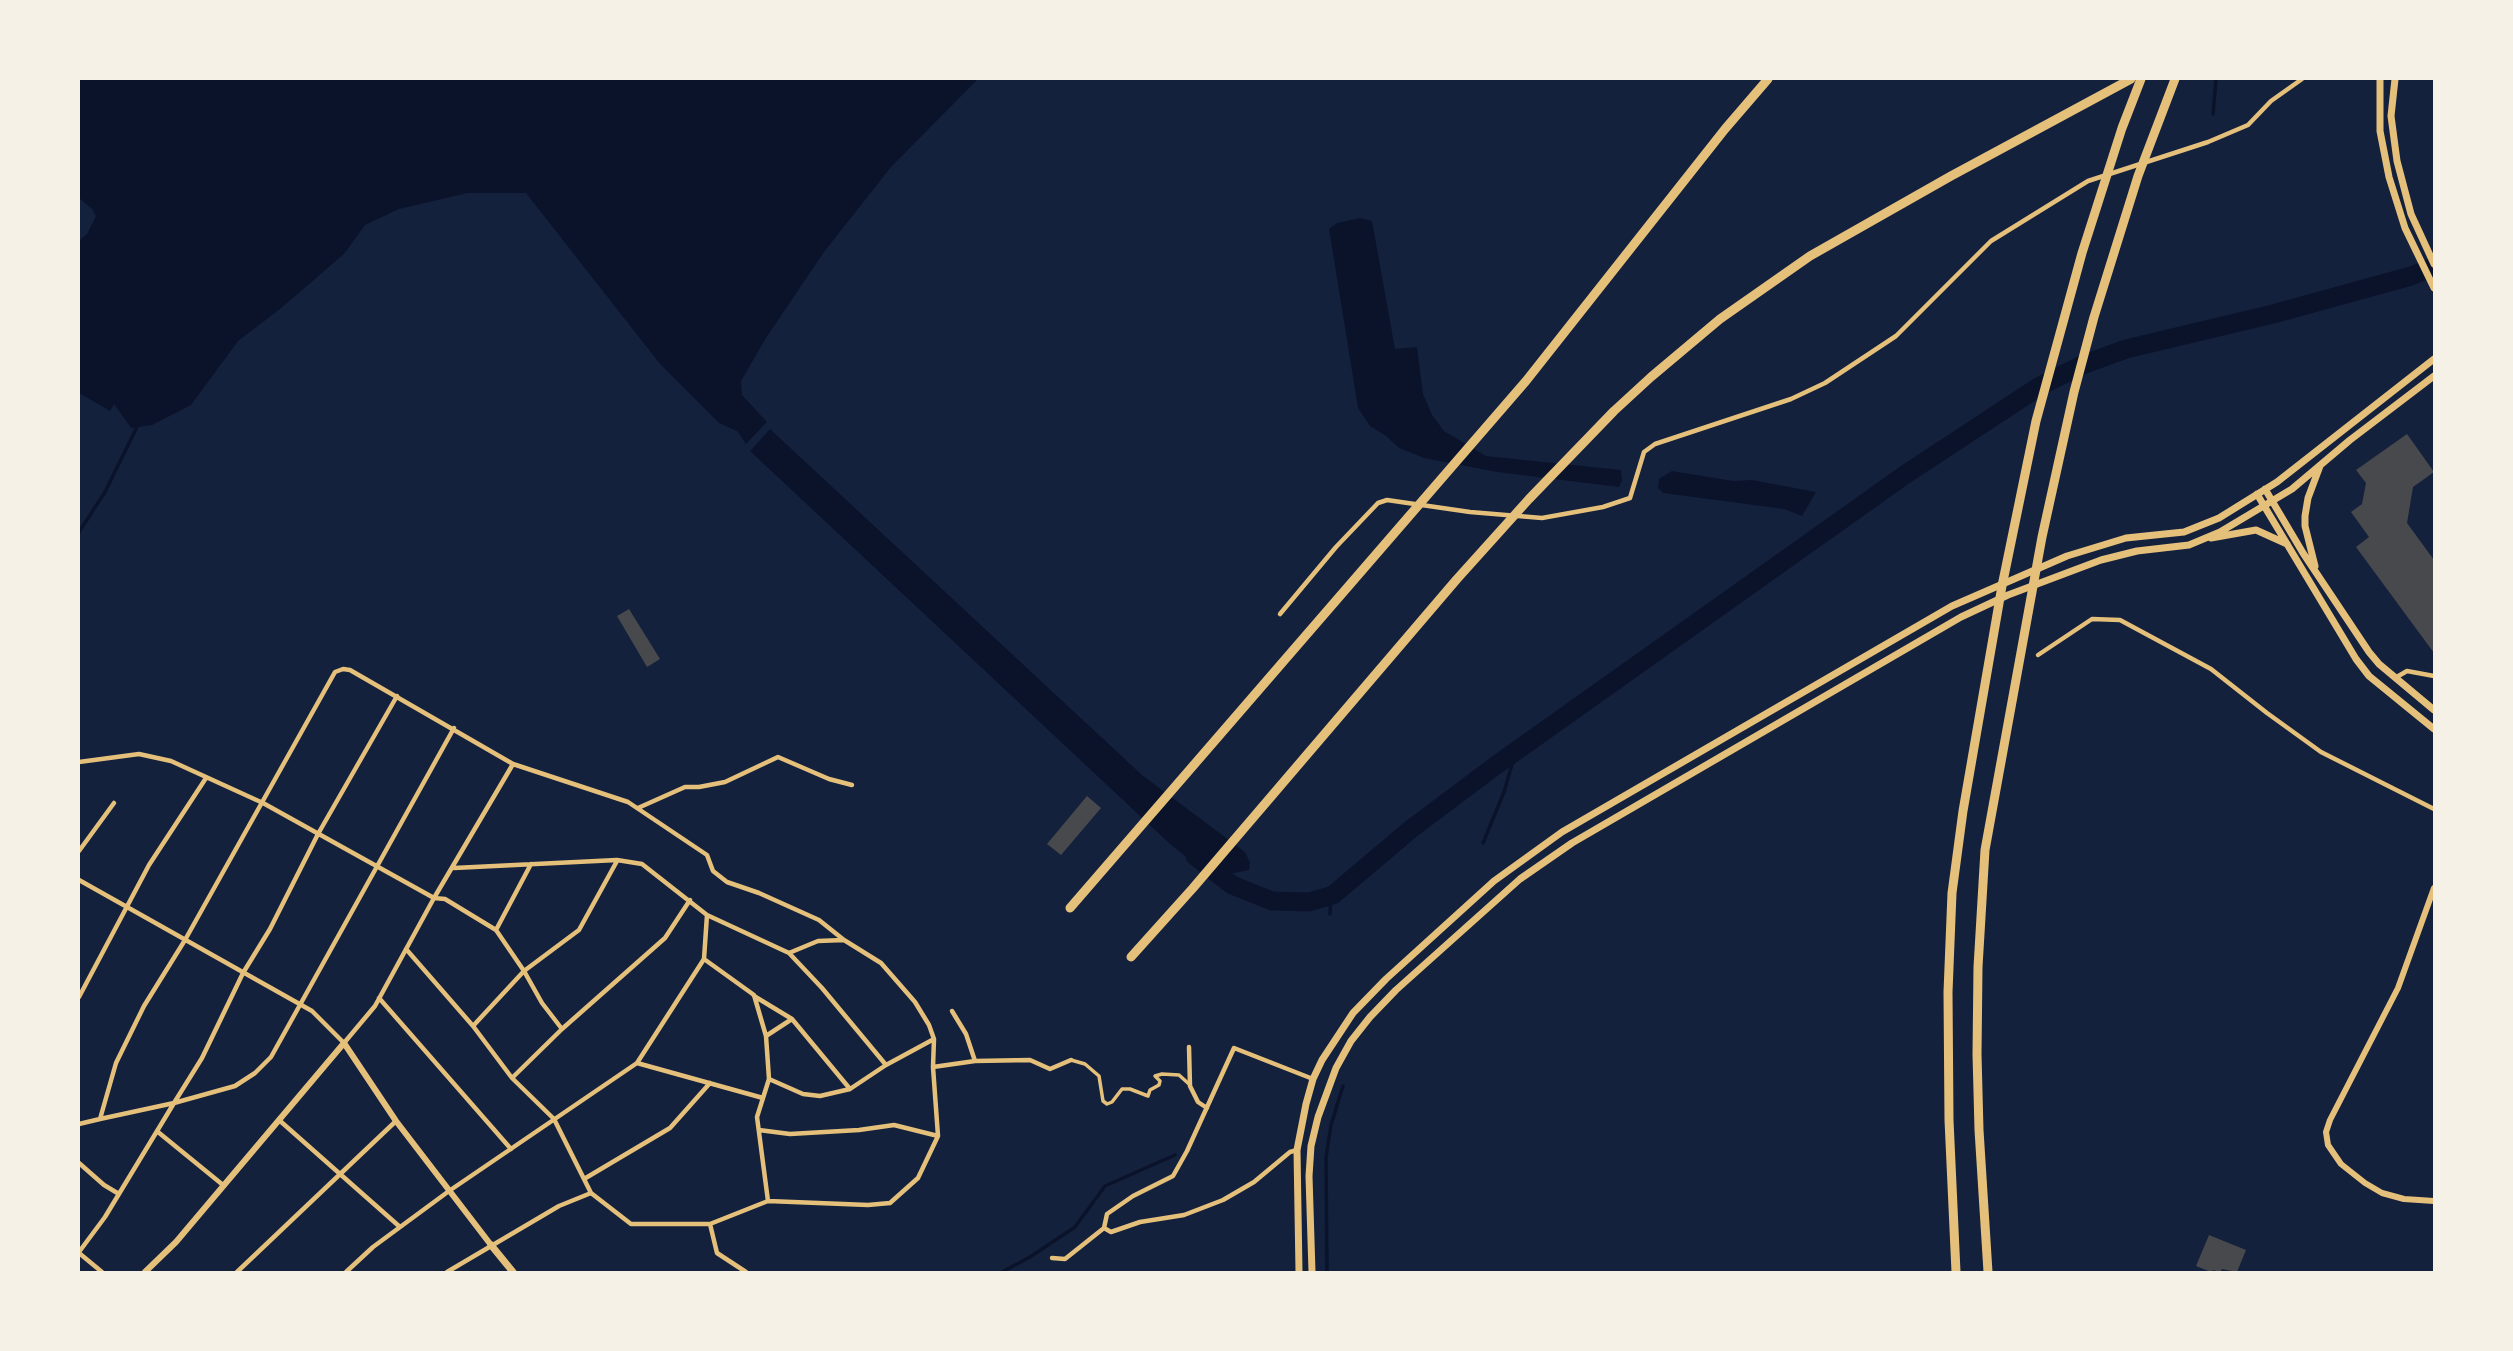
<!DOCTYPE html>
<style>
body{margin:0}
#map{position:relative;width:2513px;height:1351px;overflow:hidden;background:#14213d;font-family:"DejaVu Sans",sans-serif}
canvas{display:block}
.frame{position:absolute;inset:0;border:80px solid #f6f1e7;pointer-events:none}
</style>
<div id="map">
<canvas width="2513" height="1351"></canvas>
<div class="frame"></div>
</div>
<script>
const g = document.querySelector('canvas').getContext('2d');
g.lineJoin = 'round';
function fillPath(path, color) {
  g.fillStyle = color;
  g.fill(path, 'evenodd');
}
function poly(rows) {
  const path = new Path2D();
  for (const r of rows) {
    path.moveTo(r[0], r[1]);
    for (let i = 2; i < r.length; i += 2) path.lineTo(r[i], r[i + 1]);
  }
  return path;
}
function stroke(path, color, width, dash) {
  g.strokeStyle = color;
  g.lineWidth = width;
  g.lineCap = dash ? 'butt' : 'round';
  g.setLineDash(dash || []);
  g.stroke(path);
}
const water = poly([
 [79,79,978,79,891,167,824,252,766,338,741,381,742,395,767,422,746,444,737,431,719,423,660,364,526,193,468,193,399,209,365,225,344,254,280,309,238,341,191,405,152,425,131,428,114,404,110,411,79,393,79,241,87,234,96,216,92,209,79,198],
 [1360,218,1372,221,1395,349,1417,347,1423,394,1432,415,1444,431,1486,456,1621,470,1622,481,1619,487,1497,472,1424,458,1399,448,1386,436,1370,426,1358,408,1329,229,1337,223],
 [770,429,1142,775,1245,852,1250,862,1249,870,1229,874,1194,863,1170,844,750,451],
 [1672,471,1733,481,1752,480,1816,492,1802,516,1784,509,1663,493,1658,488,1659,479]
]);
const stream = poly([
 [2213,114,2216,79],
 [79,532,105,492,137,427,136,425],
 [1483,843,1504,792,1516,751],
 [1330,914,1331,895],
 [1002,1272,1030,1257,1075,1227,1105,1186,1175,1155],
 [1327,1272,1326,1157,1331,1125,1343,1086]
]);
const river = poly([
 [1195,856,1232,885,1272,901,1309,902,1333,895,1411,829,1495,766,1906,474,2040,386,2082,365,2126,349,2273,314,2411,276,2434,267]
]);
const building = poly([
 [2407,434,2434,472,2413,487,2407,523,2434,560,2434,653,2356,547,2369,537,2351,512,2362,504,2366,483,2356,470],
 [629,609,660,659,647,667,617,616],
 [1087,796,1101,808,1061,855,1047,844],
 [2209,1235,2246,1250,2237,1272,2222,1269,2220,1272,2213,1270,2211,1272,2196,1266]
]);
const pedestrian = poly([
 [1071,1060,1085,1064,1099,1076,1103,1101,1107,1104,1112,1102,1122,1089,1130,1089,1148,1096,1150,1090,1159,1085,1160,1081,1155,1076,1162,1074,1179,1075,1189,1084]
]);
const minor = poly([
 [1280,614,1336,547,1378,503,1387,500,1470,512,1542,518,1603,507,1630,498,1644,452,1655,444,1791,399,1825,383,1896,336,1991,241,2088,181,2208,142,2248,125,2271,101,2302,79],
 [2038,655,2092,619,2120,620,2211,669,2267,713,2321,752,2434,809],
 [2395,678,2407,671,2434,676],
 [79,762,139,754,171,761,263,803,434,898,445,899,496,930,524,971,542,1003,562,1029],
 [638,808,685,787,699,787,725,782,778,757,829,779,852,785],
 [79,851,114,803],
 [454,868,617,860,642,864,707,915,789,953,818,941,844,940,881,963,915,1002,929,1025,934,1039,933,1067,938,1136,918,1178,890,1203,868,1205,768,1201,710,1224],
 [79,880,312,1011,344,1043,375,1006,434,898,513,764,628,802,707,855,713,871,727,882,759,893,819,920,844,940],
 [496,930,531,864],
 [406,949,473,1026,512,1078,554,1119,591,1193],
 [789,953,822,988,886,1065],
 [754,996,792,1019],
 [79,997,149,865,206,778],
 [379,998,511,1149],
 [952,1011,966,1034,975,1061],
 [473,1026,524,971,579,930,617,861],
 [766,1036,792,1019,850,1089],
 [1189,1047,1190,1086,1198,1102,1207,1108],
 [637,1063,763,1098,769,1079,766,1036,754,995,704,959],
 [933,1067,975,1061,1030,1060,1050,1069,1071,1060],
 [512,1078,562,1029,665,938,690,900],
 [769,1079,803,1094,820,1096,850,1089,886,1065,934,1039],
 [763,1098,757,1117,768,1201],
 [100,1119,174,1103,202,1058,243,973,270,929,318,834,397,696],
 [279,1120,400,1227],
 [79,1124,100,1119,116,1063,144,1006,185,940,335,672,343,669,350,670,513,764],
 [759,1130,790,1134,859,1130,894,1125,938,1136],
 [158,1132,223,1185],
 [1297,1150,1290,1152,1254,1182,1223,1200,1184,1215,1140,1222,1111,1232,1104,1228,1107,1214,1133,1196,1173,1176,1187,1151,1234,1048,1313,1079],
 [79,1163,104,1185,119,1194],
 [584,1179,670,1128,710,1083],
 [79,1252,105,1217,174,1103,235,1086,255,1073,271,1057,454,728],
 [79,1253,102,1272],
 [1052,1258,1065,1259,1104,1228],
 [237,1272,396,1121],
 [346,1272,373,1247,449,1191,637,1063,704,959,707,915],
 [447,1272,559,1206,591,1193,631,1224,710,1224,717,1253,746,1272]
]);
const tertiary = poly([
 [2434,888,2398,988,2330,1120,2326,1132,2328,1145,2341,1164,2365,1183,2382,1193,2404,1199,2434,1201],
 [145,1272,176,1242,344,1043,396,1121,491,1245]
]);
const secondary = poly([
 [491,1245,513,1272]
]);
const primary = poly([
 [2380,79,2380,131,2389,177,2405,228,2434,288],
 [2395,79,2391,116,2397,161,2411,214,2434,264],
 [2265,489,2303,553,2369,652,2379,664,2434,710],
 [2257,494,2356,659,2369,676,2434,729],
 [2211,538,2256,530,2287,544],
 [2315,566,2305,526,2305,516,2308,498,2320,466],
 [1299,1272,1297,1150,1306,1104,1313,1079,1322,1060,1353,1013,1386,979,1494,881,1562,832,1952,606,2067,556,2126,538,2184,532,2219,518,2277,482,2434,359],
 [1312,1272,1309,1176,1311,1146,1318,1117,1336,1068,1351,1041,1370,1017,1396,990,1520,879,1572,843,1961,617,2008,595,2101,560,2137,551,2189,545,2220,532,2292,489,2350,440,2434,376]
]);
const motorway = poly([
 [1070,908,1526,381,1725,129,1768,79],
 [1131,957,1193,888,1457,579,1529,499,1614,411,1651,377,1720,319,1810,256,1951,176,2131,79],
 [1956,1272,1949,1120,1948,992,1952,893,1963,811,2002,586,2036,421,2082,253,2122,128,2141,79],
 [1988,1272,1979,1130,1977,1054,1978,967,1985,850,2042,537,2074,392,2094,317,2138,176,2175,79]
]);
fillPath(water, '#0b132b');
stroke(stream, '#0b132b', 3.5);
stroke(river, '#0b132b', 19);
fillPath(building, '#48494c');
stroke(pedestrian, '#e5c07b', 3.5);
stroke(minor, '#e5c07b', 4.5);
stroke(tertiary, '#e5c07b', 6);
stroke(secondary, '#e5c07b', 7);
stroke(primary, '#e5c07b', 7);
stroke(motorway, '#e5c07b', 9);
</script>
